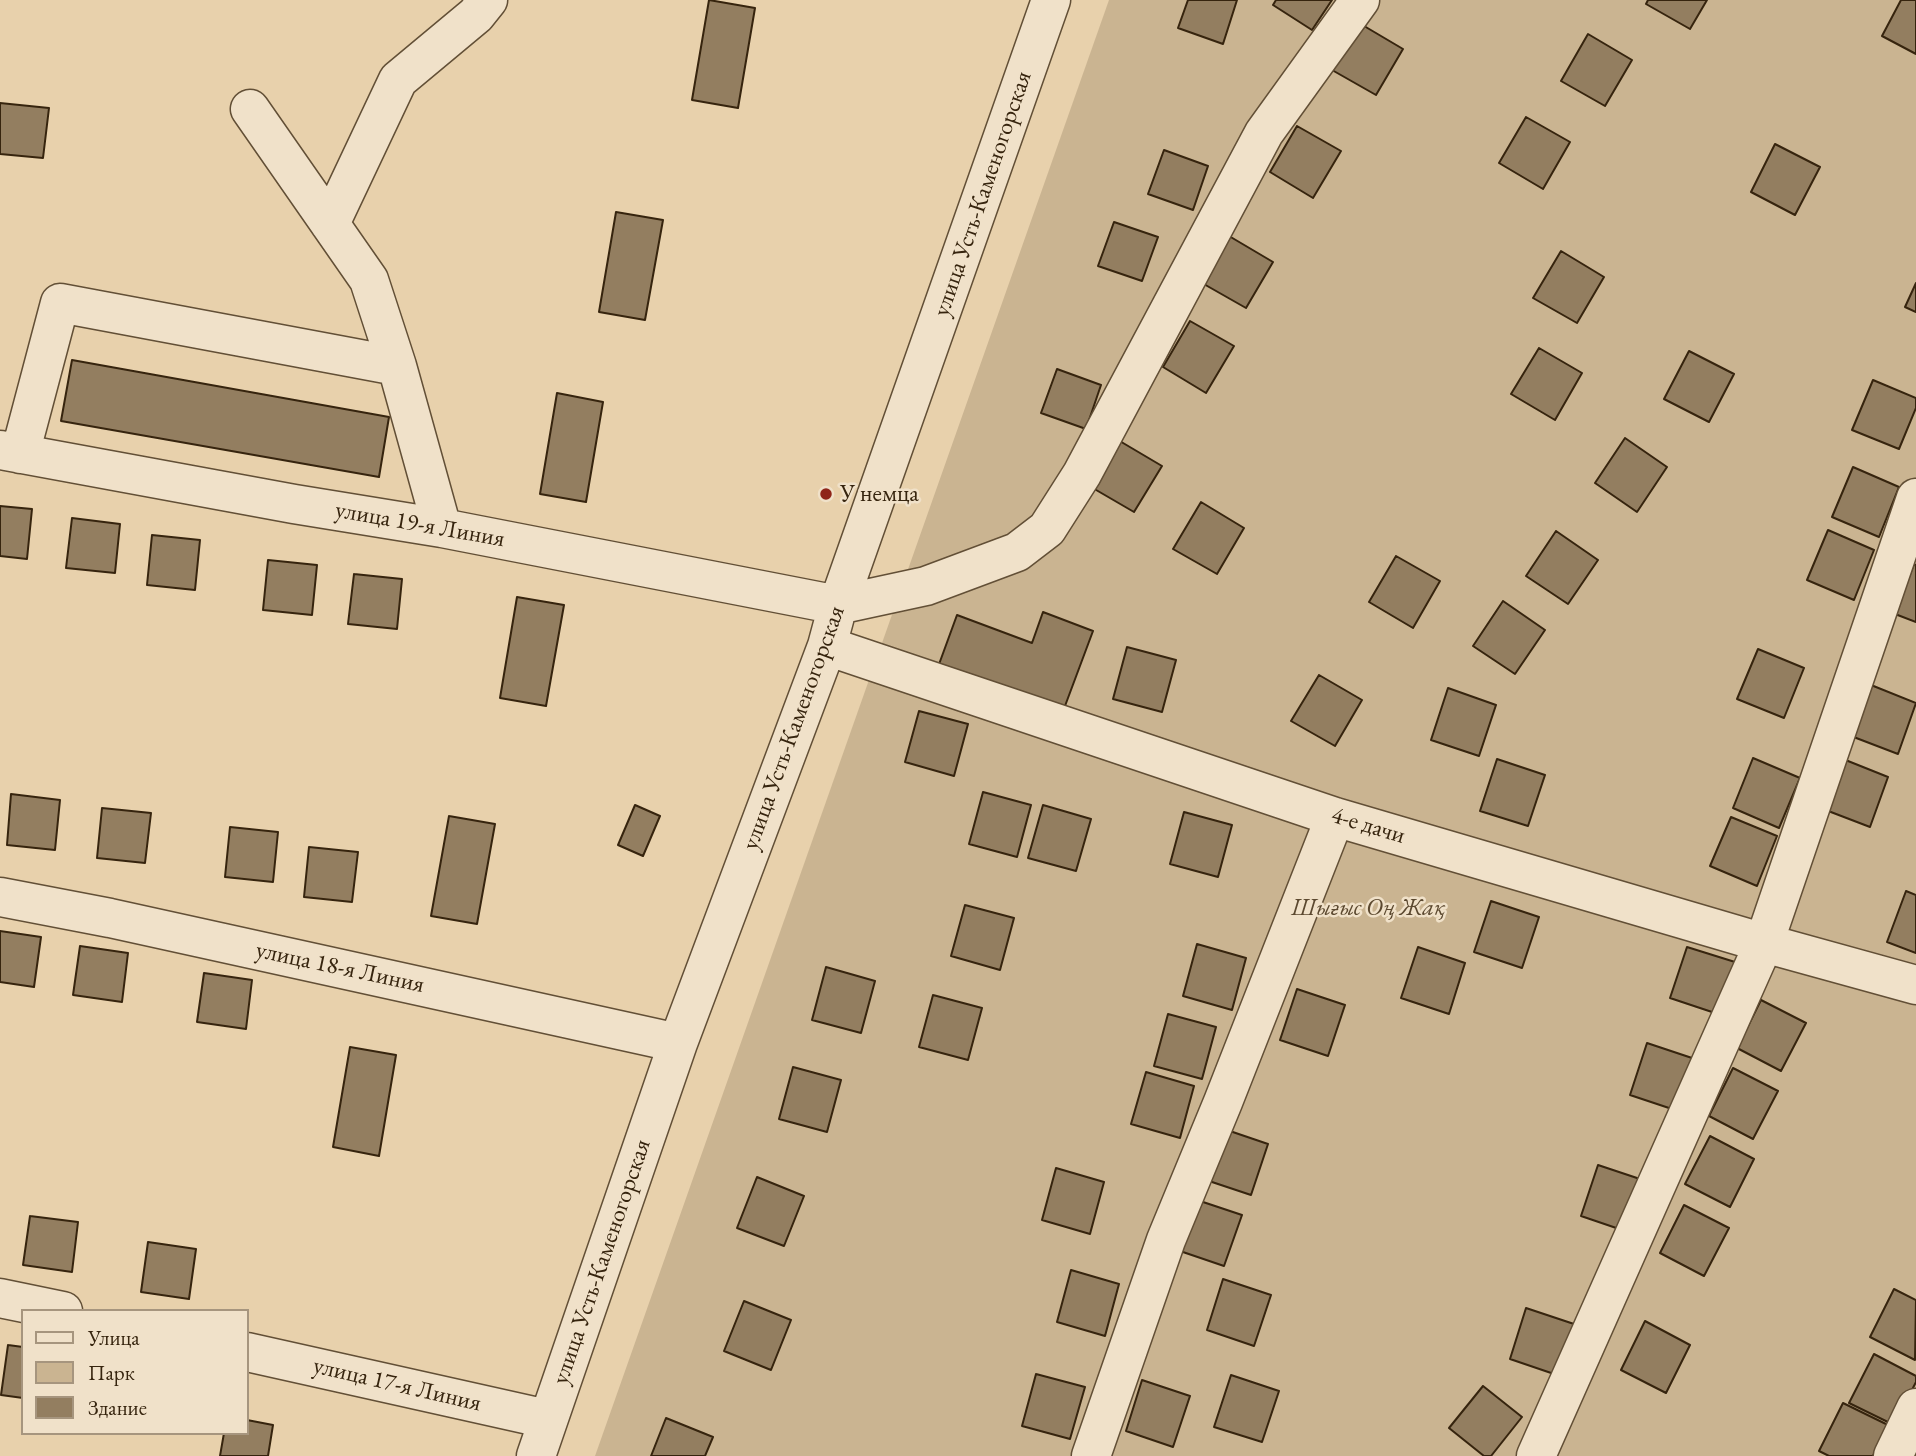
<!DOCTYPE html>
<meta charset="utf-8">
<style>
body{margin:0}
#map{position:relative;width:1916px;height:1456px;overflow:hidden;background:#e8d1ac;font-family:"EB Garamond",serif}
canvas{display:block}
.legend{position:absolute;left:21px;top:1309px;width:228px;height:126px;box-sizing:border-box;background:#f0e1c9;border:2px solid #a6957e;margin:0;padding:9px 12px;list-style:none;font-size:21px;color:#36240e}
.legend li{display:flex;align-items:center;gap:14px;height:35px}
.legend b{width:35px;border:2px solid #a6957e}
</style>
<div id="map">
<canvas width="1916" height="1456"></canvas>
<ul class="legend">
<li><b style="height:9px;background:#f0e1c9"></b>Улица</li>
<li><b style="height:19px;background:#cab491"></b>Парк</li>
<li><b style="height:19px;background:#937e60"></b>Здание</li>
</ul>
</div>
<script>
const g = document.querySelector('canvas').getContext('2d');
g.lineJoin = 'round';
function fillPath(path, color) {
  g.fillStyle = color;
  g.fill(path, 'evenodd');
}
function poly(rows) {
  const path = new Path2D();
  for (const r of rows) {
    path.moveTo(r[0], r[1]);
    for (let i = 2; i < r.length; i += 2) path.lineTo(r[i], r[i + 1]);
  }
  return path;
}
function stroke(path, color, width, dash) {
  g.strokeStyle = color;
  g.lineWidth = width;
  g.lineCap = dash ? 'butt' : 'round';
  g.setLineDash(dash || []);
  g.stroke(path);
}
function label(font, color, halo, rows, align = 'center') {
  g.font = font + ' "EB Garamond",serif';
  g.lineWidth = 5;
  g.setLineDash([]);
  g.textBaseline = 'middle';
  g.strokeStyle = halo;
  g.fillStyle = color;
  for (const [text, x, y, turn = 0] of rows) {
    g.save();
    g.translate(x, y);
    g.rotate((+turn || 0) * Math.PI / 180);
    g.textAlign = isNaN(turn) ? turn : align;
    if (halo) g.strokeText(text, 0, 0);
    g.fillText(text, 0, 0);
    g.restore();
  }
}
const green = poly([
 [1109,0,1916,0,1916,1456,595,1456]
]);
const building = poly([
 [709,0,755,8,738,108,692,100,709,0],
 [1188,0,1237,0,1223,44,1178,28,1188,0],
 [1276,0,1332,0,1312,30,1273,5,1276,0],
 [1648,0,1707,0,1690,29,1646,4,1648,0],
 [1901,0,1916,0,1916,54,1882,36,1901,0],
 [1359,23,1403,49,1376,95,1332,70,1359,23],
 [1588,34,1632,60,1605,106,1561,81,1588,34],
 [0,103,49,108,43,158,0,154,0,103],
 [1526,117,1570,142,1543,189,1499,163,1526,117],
 [1297,126,1341,151,1313,198,1270,172,1297,126],
 [1775,144,1820,167,1795,215,1751,192,1775,144],
 [1164,150,1208,166,1193,210,1148,194,1164,150],
 [616,212,663,220,645,320,599,312,616,212],
 [1114,222,1158,237,1142,281,1098,266,1114,222],
 [1229,236,1273,262,1246,308,1202,283,1229,236],
 [1561,251,1604,277,1577,323,1533,298,1561,251],
 [1916,283,1916,312,1905,307,1916,283],
 [1190,321,1234,346,1206,393,1163,367,1190,321],
 [1539,348,1582,373,1555,420,1511,394,1539,348],
 [1689,351,1734,374,1709,422,1664,399,1689,351],
 [72,360,389,417,379,477,61,421,72,360],
 [1057,369,1101,385,1086,429,1041,413,1057,369],
 [1873,380,1916,398,1916,408,1899,449,1852,430,1873,380],
 [557,393,603,402,586,502,540,494,557,393],
 [1625,438,1667,467,1637,512,1595,483,1625,438],
 [1118,440,1162,466,1134,512,1091,487,1118,440],
 [1853,467,1899,487,1879,537,1832,517,1853,467],
 [1201,502,1244,528,1217,574,1173,549,1201,502],
 [0,506,32,509,27,559,0,556,0,506],
 [72,518,120,524,115,573,66,568,72,518],
 [1828,530,1874,550,1854,600,1807,580,1828,530],
 [1556,531,1598,560,1568,604,1526,576,1556,531],
 [152,535,200,540,195,590,147,585,152,535],
 [1396,556,1440,581,1413,628,1369,602,1396,556],
 [268,560,317,565,312,615,263,610,268,560],
 [1914,564,1916,565,1916,622,1895,614,1914,564],
 [354,574,402,579,397,629,348,624,354,574],
 [517,597,564,605,546,706,500,698,517,597],
 [1503,601,1545,630,1515,674,1473,646,1503,601],
 [1043,612,1093,631,1062,714,938,667,957,615,1032,643,1043,612],
 [1127,647,1176,660,1162,712,1113,699,1127,647],
 [1758,649,1804,668,1784,718,1737,699,1758,649],
 [1319,675,1362,700,1335,746,1291,721,1319,675],
 [1871,685,1916,703,1898,754,1851,736,1871,685],
 [1448,688,1496,705,1479,756,1431,740,1448,688],
 [919,711,968,724,954,776,905,762,919,711],
 [1753,758,1800,778,1779,828,1733,808,1753,758],
 [1497,759,1545,775,1528,826,1480,811,1497,759],
 [1843,759,1888,777,1870,827,1823,809,1843,759],
 [983,792,1031,805,1017,857,969,844,983,792],
 [11,794,60,800,55,850,7,845,11,794],
 [635,805,660,816,643,856,618,845,635,805],
 [1043,805,1091,819,1076,871,1028,858,1043,805],
 [102,808,151,813,145,863,97,858,102,808],
 [1184,812,1232,825,1218,877,1170,864,1184,812],
 [449,816,495,824,477,924,431,916,449,816],
 [1731,817,1777,836,1757,886,1710,866,1731,817],
 [230,827,278,832,273,882,225,877,230,827],
 [309,847,358,852,352,902,304,897,309,847],
 [1906,891,1916,895,1916,953,1887,942,1906,891],
 [1491,901,1539,917,1522,968,1474,952,1491,901],
 [965,905,1014,918,1000,970,951,956,965,905],
 [0,931,41,937,34,987,0,982,0,931],
 [1197,944,1246,958,1232,1010,1183,996,1197,944],
 [80,946,128,953,122,1002,73,995,80,946],
 [1418,947,1465,963,1449,1014,1401,998,1418,947],
 [1687,947,1735,962,1718,1014,1670,998,1687,947],
 [826,967,875,981,861,1033,812,1020,826,967],
 [204,973,252,980,246,1029,197,1022,204,973],
 [1297,989,1345,1005,1328,1056,1280,1040,1297,989],
 [933,995,982,1008,968,1060,919,1047,933,995],
 [1761,1000,1806,1023,1781,1071,1737,1048,1761,1000],
 [1168,1014,1216,1027,1202,1079,1154,1066,1168,1014],
 [1647,1043,1695,1059,1678,1111,1630,1095,1647,1043],
 [350,1047,396,1055,379,1156,333,1147,350,1047],
 [793,1067,841,1080,827,1132,779,1119,793,1067],
 [1733,1068,1778,1091,1753,1139,1709,1116,1733,1068],
 [1146,1072,1194,1086,1180,1138,1131,1124,1146,1072],
 [1221,1128,1268,1144,1251,1195,1203,1179,1221,1128],
 [1710,1136,1754,1159,1730,1207,1685,1184,1710,1136],
 [1598,1165,1646,1181,1628,1232,1581,1216,1598,1165],
 [1056,1168,1104,1182,1090,1234,1042,1220,1056,1168],
 [757,1177,804,1196,784,1246,737,1228,757,1177],
 [1194,1199,1242,1215,1224,1266,1177,1250,1194,1199],
 [1684,1205,1729,1228,1704,1276,1660,1253,1684,1205],
 [30,1216,78,1222,72,1272,23,1265,30,1216],
 [148,1242,196,1249,189,1299,141,1292,148,1242],
 [1071,1270,1119,1284,1105,1336,1057,1322,1071,1270],
 [1223,1279,1271,1295,1254,1346,1207,1330,1223,1279],
 [1894,1289,1916,1300,1915,1360,1870,1337,1894,1289],
 [744,1301,791,1320,771,1370,724,1351,744,1301],
 [1526,1308,1574,1324,1557,1375,1510,1359,1526,1308],
 [1645,1321,1690,1345,1666,1393,1621,1370,1645,1321],
 [8,1345,23,1347,23,1398,1,1395,8,1345],
 [1874,1354,1916,1376,1916,1382,1894,1425,1849,1403,1874,1354],
 [1036,1374,1085,1387,1070,1439,1022,1426,1036,1374],
 [1231,1375,1279,1391,1262,1442,1214,1427,1231,1375],
 [1142,1380,1190,1396,1173,1447,1126,1431,1142,1380],
 [1483,1386,1522,1417,1491,1456,1484,1456,1449,1428,1483,1386],
 [1843,1403,1888,1425,1873,1456,1829,1456,1819,1451,1843,1403],
 [666,1418,713,1437,705,1456,651,1456,666,1418],
 [247,1420,273,1425,268,1456,220,1456,224,1433,247,1433,247,1420]
]);
const minor = poly([
 [250,109,369,280,397,366,442,528],
 [330,224,398,80,476,15,488,0],
 [0,450,294,504,442,528,838,605,926,586,1017,552,1047,529,1082,474,1264,133,1360,0],
 [20,454,60,303,397,366],
 [827,646,1335,817,1764,943,1916,985],
 [0,897,110,918,678,1043],
 [0,1298,63,1311],
 [247,1352,547,1419],
 [536,1456,678,1043,827,646,838,605,1051,0],
 [1091,1456,1166,1240,1223,1102,1335,817],
 [1536,1456,1764,943,1916,498],
 [1893,1456,1916,1408]
]);
const markers = [
 [826,494,7,"#8f2418"]
];
const streetNames = [
 ["улица Усть-Каменогорская",983,194,-71],
 ["улица 19-я Линия",420,525,10],
 ["улица Усть-Каменогорская",794,728,-70],
 ["4-е дачи",1368,826,17],
 ["улица 18-я Линия",340,968,12],
 ["улица Усть-Каменогорская",602,1262,-71],
 ["улица 17-я Линия",397,1385,13]
];
const poiNames = [
 ["У немца",840,494]
];
const parkNames = [
 ["Шығыс Оң Жақ",1368,908]
];
fillPath(green, '#cab491');
fillPath(building, '#937e60');
stroke(building, '#36240e', 2);
stroke(minor, '#624f36', 41);
stroke(minor, '#f0e1c9', 38);
for (const [x, y, r, color] of markers) {
  const dot = new Path2D();
  dot.arc(x, y, r, 0, 2 * Math.PI);
  g.fillStyle = color;
  g.fill(dot);
  stroke(dot, '#f0e1c9', 2.5);
}
label('24px', '#36240e', '#f0e1c9', streetNames);
label('24px', '#36240e', '#f0e1c9', poiNames, 'left');
label('italic 24px', '#5b482f', '#f0e1c9', parkNames);
</script>
